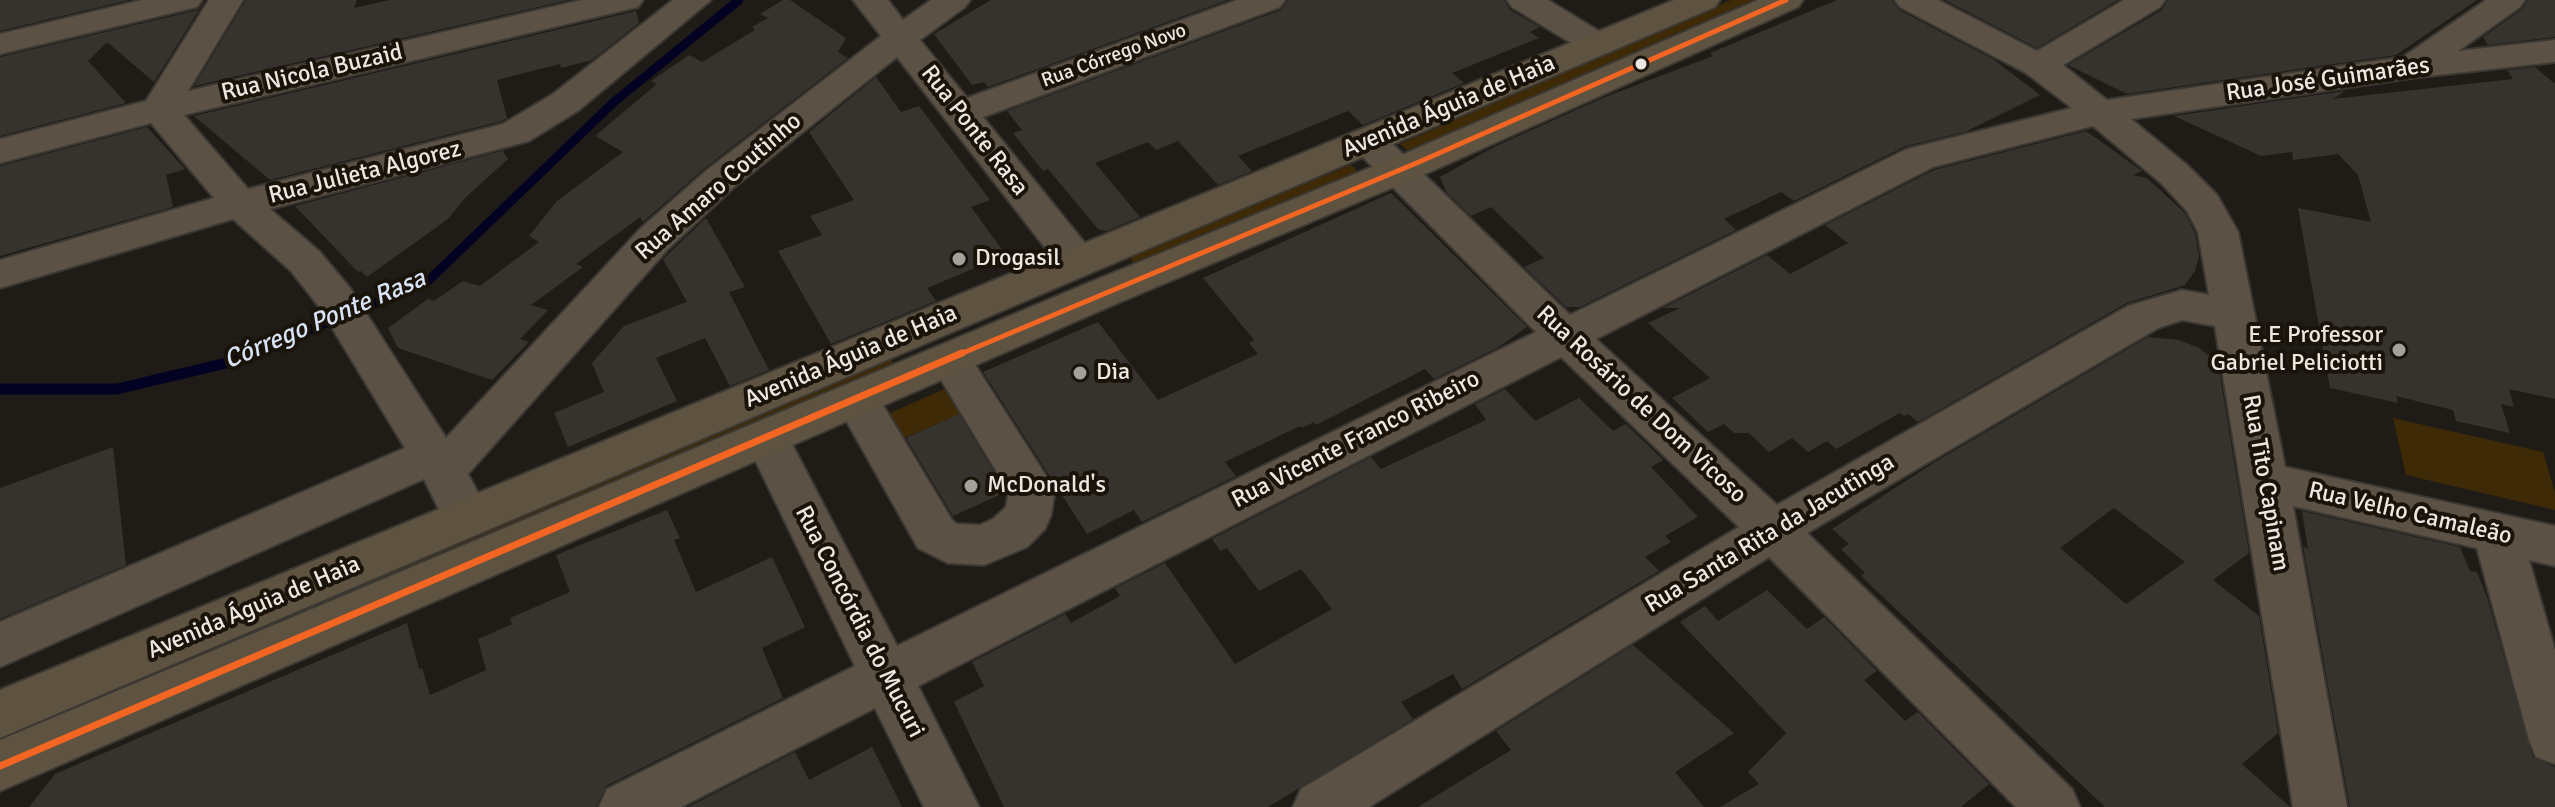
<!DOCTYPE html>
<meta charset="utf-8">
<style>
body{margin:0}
canvas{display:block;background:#1f1b16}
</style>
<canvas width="2555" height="807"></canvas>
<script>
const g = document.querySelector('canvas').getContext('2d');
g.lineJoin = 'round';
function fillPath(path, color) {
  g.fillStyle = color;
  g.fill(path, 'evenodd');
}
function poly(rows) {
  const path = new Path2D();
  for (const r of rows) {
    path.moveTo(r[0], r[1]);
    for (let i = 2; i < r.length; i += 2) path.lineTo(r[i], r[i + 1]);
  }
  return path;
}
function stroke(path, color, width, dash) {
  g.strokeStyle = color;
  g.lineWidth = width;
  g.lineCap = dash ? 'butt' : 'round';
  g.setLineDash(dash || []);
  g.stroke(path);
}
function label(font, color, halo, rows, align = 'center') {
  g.font = font + ' Signika,sans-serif';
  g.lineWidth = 8;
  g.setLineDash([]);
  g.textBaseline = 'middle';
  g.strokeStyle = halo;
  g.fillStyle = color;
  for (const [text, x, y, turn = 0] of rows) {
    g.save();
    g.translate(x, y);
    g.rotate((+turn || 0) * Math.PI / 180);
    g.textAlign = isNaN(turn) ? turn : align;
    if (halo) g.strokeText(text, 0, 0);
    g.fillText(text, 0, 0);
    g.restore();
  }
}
const green = poly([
 [1731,0,1753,0,1408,151,1400,144],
 [1351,165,1358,172,1135,264,1128,255],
 [887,353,895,366,0,746,0,731],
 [951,386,967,411,893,443,879,418],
 [2393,418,2543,452,2555,493,2555,510,2406,475]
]);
const streamFar1 = poly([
 [353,312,427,282,614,102,739,0],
 [249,355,338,318]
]);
const stream = poly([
 [0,389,117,389,235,361,253,353]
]);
const building = poly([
 [0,0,129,0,0,31],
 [246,0,357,0,354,8,390,0,569,0,194,86],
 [783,0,790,0,846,38,838,52,848,58,705,168,643,222,640,217,576,264,583,267,531,305,548,310,520,339,529,342,492,380,398,348,388,328,428,299,434,301,463,281,480,286,539,242,529,236,557,201,623,152,595,136,657,84,651,81,689,55,702,62,755,30,752,27,768,18,760,14],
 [991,0,1228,0,988,87,984,82,972,85,934,34],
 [1288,0,1504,0,1510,10,1540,27,1530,32,1539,38,1452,73,1464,83,1363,125,1348,111,1238,156,1252,171,1218,185,1178,141,1156,150,1148,142,1095,163,1140,217,1106,231,1098,229,1048,169,1043,171,1013,133,1022,130,1007,111,1281,10],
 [1837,0,1892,0,1899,10,1993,59,2040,95,1965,132,1906,146,1794,201,1781,192,1724,219,1736,230,1580,307,1566,307,1524,267,1544,258,1491,207,1471,216,1447,193,1440,177,1496,146,1605,97,1713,56,1710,53],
 [1945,0,2118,0,2037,48],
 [2168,0,2477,0,2396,55,2127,94,2068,65,2162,10],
 [2528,0,2555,0,2555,37,2488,45,2483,37,2522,9],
 [204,2,154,82,107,42,88,61,126,103,0,136,0,57,198,10],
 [636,11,639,23,592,60,561,68,560,64,497,80,507,118,502,121,270,180,194,116],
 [2535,67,2555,84,2555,399,2509,389,2514,407,2501,404,2510,433,2456,421,2453,410,2396,396,2398,403,2330,388,2298,208,2371,222,2358,175,2338,154,2293,160,2292,152,2261,156,2174,116,2345,91,2333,99,2513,79,2507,70],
 [876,77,901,112,919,106,990,200,971,207,1006,255,927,288,936,301,831,344,778,251,822,235,810,216,854,200,809,132],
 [147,127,185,169,166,175,173,207,0,256,0,166],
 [2086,131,2142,171,2133,175,2147,178,2185,213,2195,233,2199,256,2195,271,2185,285,2127,303,1918,422,1908,414,1904,416,1900,413,1836,449,1827,441,1808,452,1792,438,1769,452,1749,433,1734,433,1724,424,1708,432,1672,398,1710,378,1648,323,1680,308,1663,308,1767,255,1790,274,1848,243,1825,225,1934,170],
 [505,150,503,152,508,159,466,197,448,219,367,277,361,271,358,272,295,206],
 [1391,193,1527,327,1497,348,1434,379,1425,369,1316,425,1314,422,1302,428,1300,426,1225,462,1236,476,1142,522,1134,510,1087,534,983,372,1098,322,1158,400,1258,354,1249,343,1254,340,1203,278],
 [706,218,745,287,729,292,769,370,730,386,705,338,656,358,677,401,568,447,554,413,604,392,592,363,624,326,687,302,663,259],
 [2148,337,2179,340,2199,348,2218,363,2249,553,2213,580,2259,616,2278,733,2242,764,2290,807,2105,807,1861,576,1865,573,1841,549,1849,544,1832,529,1935,462],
 [2114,508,2185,562,2126,604,2060,548],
 [1505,389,1535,421,1579,398,1613,431,1626,424,1663,460,1651,467,1698,517,1665,536,1671,542,1645,557,1659,571,1462,689,1453,674,1401,702,1413,719,1268,807,1004,807,954,702,984,686,972,662,1065,614,1071,623,1120,596,1115,588,1165,563,1235,664,1332,609,1301,569,1259,591,1227,548,1220,551,1212,539,1371,457,1381,469,1486,420,1475,404],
 [959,414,1006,492,953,516,906,438],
 [113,447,126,565,0,619,0,488],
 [667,510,680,538,674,540,696,592,772,557,805,627,762,648,783,698,606,786,596,807,29,807,55,774,407,623,419,669,422,668,430,695,486,670,478,639,512,624,510,618,570,592,556,555],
 [2302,511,2460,547,2470,571,2477,572,2487,597,2533,758,2555,767,2555,807,2350,807,2303,546,2308,549],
 [1767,590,1807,629,1824,617,1877,671,1864,680,1905,721,1918,712,1989,784,1961,807,1720,807,1759,784,1748,772,1786,733,1680,622,1705,606,1718,621],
 [1633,645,1734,733,1675,772,1704,807,1418,807,1511,750,1496,731],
 [872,747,902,807,688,807,795,752,809,780]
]);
const minor = poly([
 [142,0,202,0,197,7,0,54,0,34,142,0],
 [209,0,243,0,188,91,582,0,643,0,638,7,184,115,248,189,503,124,553,94,673,0,711,0,579,110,529,141,270,209,319,251,350,288,446,438,640,229,707,170,881,36,853,0,888,0,903,20,931,0,970,0,965,7,920,40,967,98,1237,0,1285,0,1280,7,983,117,1092,252,1098,262,1092,272,1078,276,1064,272,897,57,733,188,668,249,468,474,491,518,484,532,467,537,450,532,424,479,0,667,0,622,405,448,320,308,291,271,233,219,0,288,0,260,214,198,151,123,0,163,0,139,146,101,209,0],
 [1507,0,1548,0,1610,38,1615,45,1610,52,1598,55,1586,52,1512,7,1507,0],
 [1895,0,1938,0,2037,51,2124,0,2165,0,2160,7,2063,65,2107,100,2403,57,2486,0,2525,0,2520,7,2458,51,2555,40,2555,62,2411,78,2131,119,2187,165,2217,195,2238,232,2285,467,2555,526,2555,566,2529,560,2555,650,2555,764,2536,757,2529,740,2477,548,2293,506,2347,807,2293,807,2215,326,2182,320,2158,328,1807,533,2072,789,2080,807,2016,807,1769,557,1369,807,1293,807,1301,789,1739,527,1561,357,918,686,979,807,924,807,875,708,681,807,599,807,607,789,855,666,744,437,750,425,766,419,782,425,897,646,1536,332,1355,149,1349,141,1355,133,1368,129,1381,133,1570,315,1907,149,2072,108,2026,73,1900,7,1895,0],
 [2093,126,2161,183,2187,211,2198,232,2209,295,2182,290,2128,306,1777,505,1596,339,1933,167,2093,126],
 [950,344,965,349,1055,490,1051,515,1045,529,1027,547,984,565,948,563,918,548,834,399,840,387,856,382,872,387,952,520,957,524,980,525,993,519,1006,507,1009,492,929,360,935,349,950,344]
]);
const major = poly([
 [1674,0,1720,0,1715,7,0,738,0,690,1674,0],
 [1758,0,1803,0,1798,7,1432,171,1118,303,0,791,0,740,1088,283,1406,153,1758,0]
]);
const bus1Far1 = poly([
 [958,355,1419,162,1786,0]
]);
const bus1 = poly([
 [0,766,962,353]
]);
const markers = [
 [1641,64,7,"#ece7e1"],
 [959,259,8,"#a4a09a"],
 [2399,350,8,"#a4a09a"],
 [1080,373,8,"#a4a09a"],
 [971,486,8,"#a4a09a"]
];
const farStreetnames = [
 ["Rua Córrego Novo",1114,56,-20]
];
const streetNames = [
 ["Rua Nicola Buzaid",312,73,-13],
 ["Rua José Guimarães",2328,80,-8],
 ["Avenida Águia de Haia",1449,107,-23],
 ["Rua Ponte Rasa",974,131,52],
 ["Rua Julieta Algorez",365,173,-14],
 ["Rua Amaro Coutinho",719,187,-41],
 ["Avenida Águia de Haia",851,357,-23],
 ["Rua Rosário de Dom Vicoso",1641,405,43],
 ["Rua Vicente Franco Ribeiro",1356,440,-27],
 ["Rua Tito Capinam",2265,483,80],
 ["Rua Velho Camaleão",2410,514,13],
 ["Rua Santa Rita da Jacutinga",1770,534,-31],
 ["Avenida Águia de Haia",254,608,-23],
 ["Rua Concórdia do Mucuri",859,622,63]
];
const poiNames = [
 ["Drogasil",975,259],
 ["E.E Professor",2383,336,"right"],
 ["Gabriel Peliciotti",2383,364,"right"],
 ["Dia",1096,373],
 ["McDonald's",987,486]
];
const waterNames = [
 ["Córrego Ponte Rasa",325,320,-23]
];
fillPath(green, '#3e2a06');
stroke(streamFar1, '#030222', 9);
stroke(stream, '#030222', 11);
fillPath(building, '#36332f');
stroke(minor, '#3b3833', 4);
stroke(major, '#3b3833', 4);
fillPath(minor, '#5b5245');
fillPath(major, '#5e5240');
stroke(bus1Far1, '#f26522', 5);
stroke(bus1, '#f26522', 7);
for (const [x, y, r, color] of markers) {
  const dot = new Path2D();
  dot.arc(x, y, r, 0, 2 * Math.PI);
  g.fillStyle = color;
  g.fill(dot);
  stroke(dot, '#19130a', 3);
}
label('20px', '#ece7e1', '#19130a', farStreetnames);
label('24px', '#ece7e1', '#19130a', streetNames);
label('24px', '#ece7e1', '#19130a', poiNames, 'left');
label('italic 26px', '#d8e3f5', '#19130a', waterNames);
</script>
